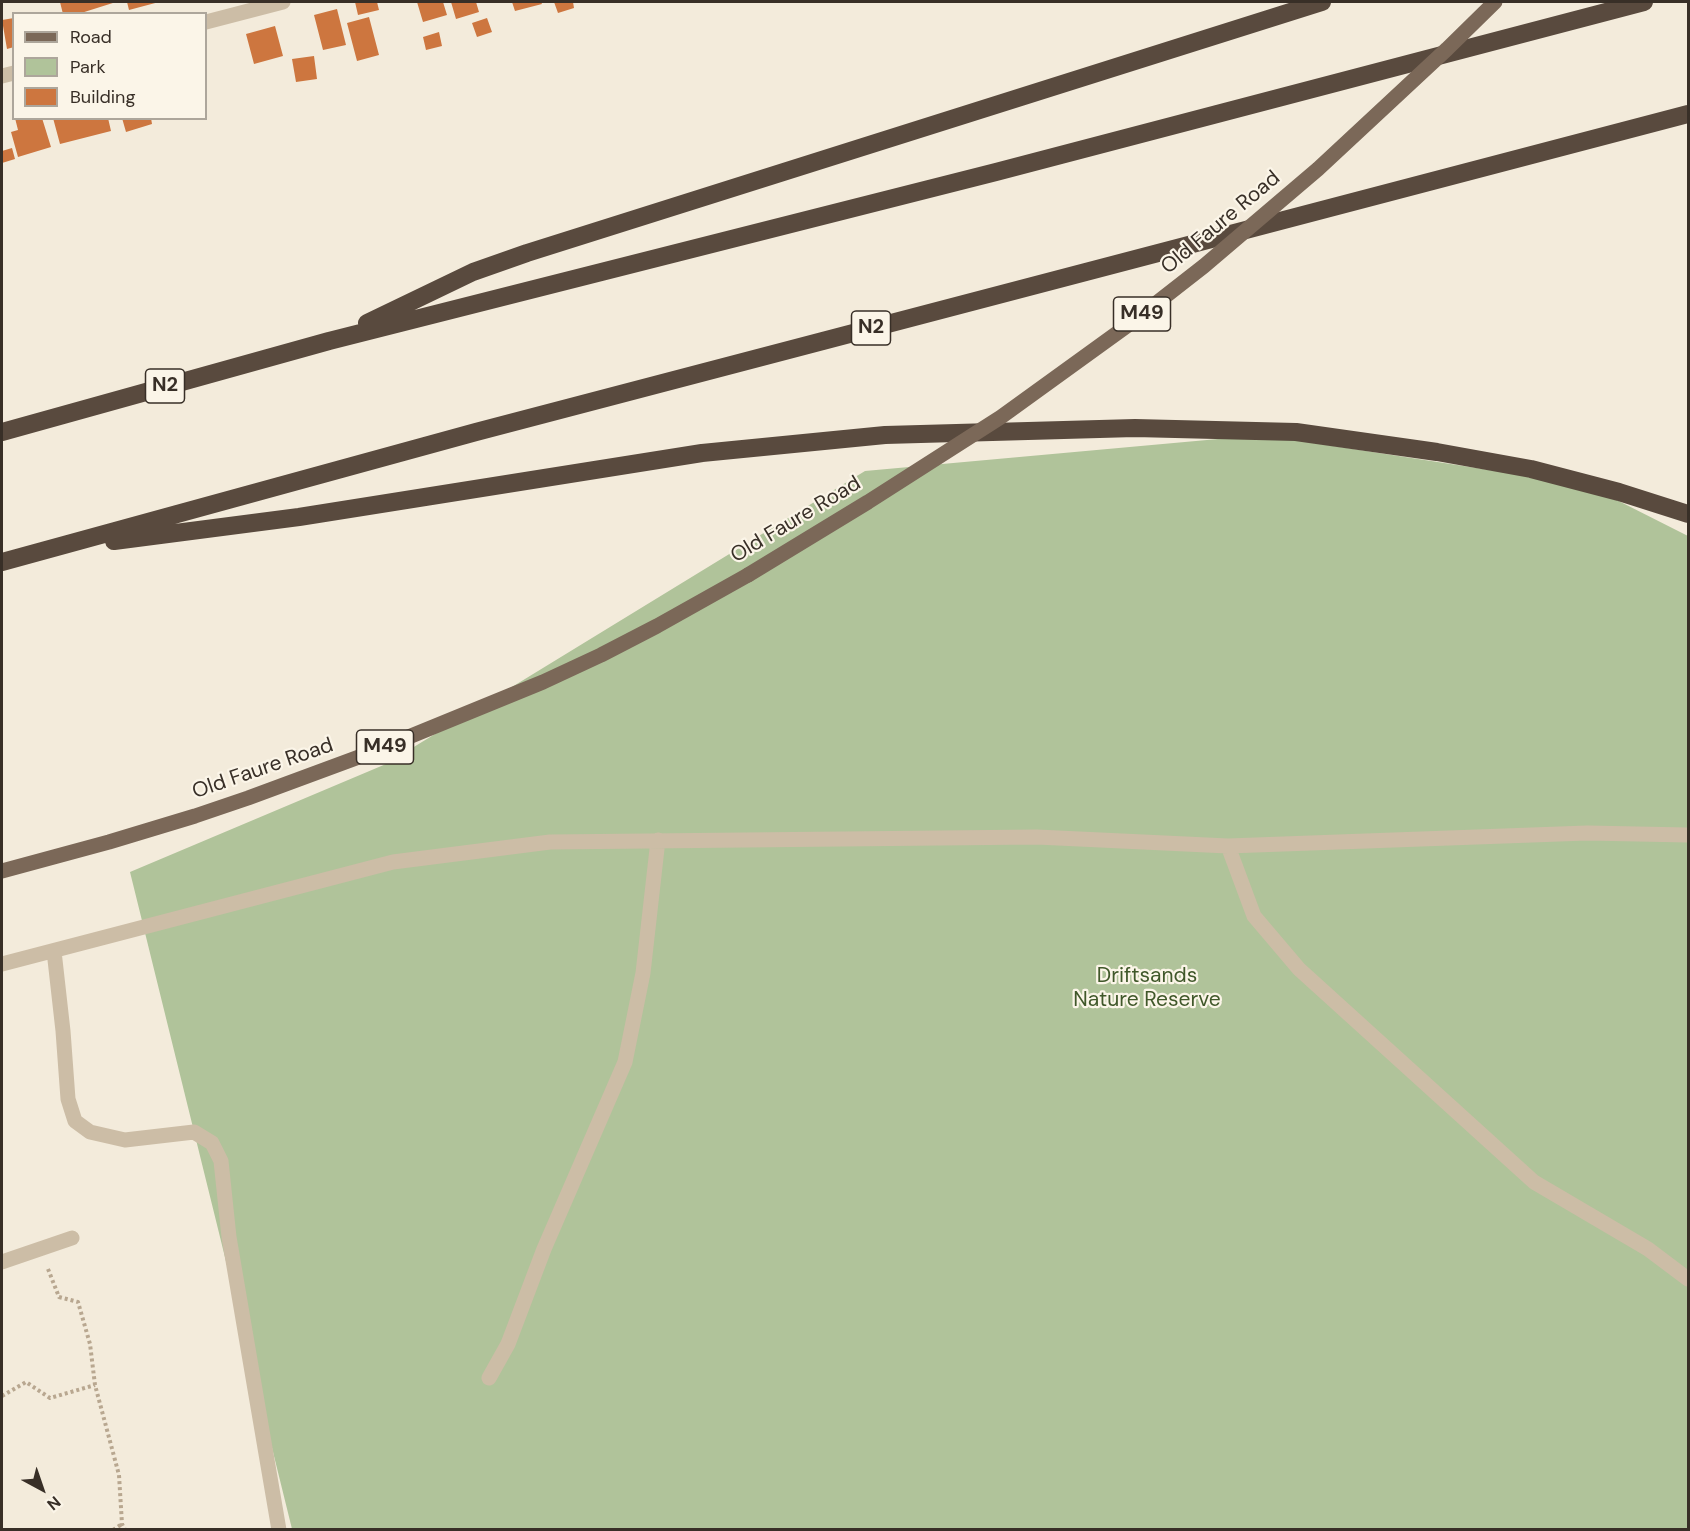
<!DOCTYPE html>
<style>
body{margin:0}
#map{position:relative;width:1690px;height:1531px;overflow:hidden;background:#f3ebdb;font-family:"DM Sans",sans-serif}
canvas{display:block}
.frame{position:absolute;inset:0;border:3px solid #382f27;pointer-events:none}
.legend{position:absolute;left:12px;top:12px;width:195px;height:108px;box-sizing:border-box;background:#fbf5e8;border:2px solid #ada69b;margin:0;padding:8px 10px;list-style:none;font-size:18px;color:#382f27}
.legend li{display:flex;align-items:center;gap:12px;height:30px}
.legend b{width:30px;border:2px solid #ada69b}
.north{position:absolute;left:12px;top:1459px;width:60px;height:60px;-webkit-text-stroke:4px #fbf5e8;paint-order:stroke;rotate:140deg;font-size:16px;font-weight:700;line-height:24px;text-align:center;color:#382f27}
.north::after{content:'';display:block;margin:auto;width:21px;height:27px;background:#382f27;clip-path:polygon(50% 0,100% 100%,50% 72%,0 100%)}
</style>
<div id="map">
<canvas width="1690" height="1531"></canvas>
<div class="frame"></div>
<ul class="legend">
<li><b style="height:8px;background:#7b6858"></b>Road</li>
<li><b style="height:16px;background:#b0c39a"></b>Park</li>
<li><b style="height:16px;background:#cd763f"></b>Building</li>
</ul>
<div class="north">N</div>
</div>
<script>
const g = document.querySelector('canvas').getContext('2d');
g.lineJoin = 'round';
function fillPath(path, color) {
  g.fillStyle = color;
  g.fill(path, 'evenodd');
}
function poly(rows) {
  const path = new Path2D();
  for (const r of rows) {
    path.moveTo(r[0], r[1]);
    for (let i = 2; i < r.length; i += 2) path.lineTo(r[i], r[i + 1]);
  }
  return path;
}
function stroke(path, color, width, dash) {
  g.strokeStyle = color;
  g.lineWidth = width;
  g.lineCap = dash ? 'butt' : 'round';
  g.setLineDash(dash || []);
  g.stroke(path);
}
function label(font, color, halo, rows, align = 'center') {
  g.font = font + ' "DM Sans",sans-serif';
  g.lineWidth = 4.5;
  g.setLineDash([]);
  g.textBaseline = 'middle';
  g.strokeStyle = halo;
  g.fillStyle = color;
  for (const [text, x, y, turn = 0] of rows) {
    g.save();
    g.translate(x, y);
    g.rotate((+turn || 0) * Math.PI / 180);
    g.textAlign = isNaN(turn) ? turn : align;
    if (halo) g.strokeText(text, 0, 0);
    g.fillText(text, 0, 0);
    g.restore();
  }
}
const green = poly([
 [1262,435,1587,485,1688,536,1688,1529,292,1529,130,872,386,764,865,471]
]);
const building = poly([
 [60,2,116,2,78,14,63,14],
 [127,2,159,2,129,10],
 [355,2,377,2,379,10,358,15],
 [417,2,443,2,447,15,423,22],
 [451,2,476,2,479,12,456,19],
 [512,2,541,2,542,4,515,11],
 [554,2,573,2,574,8,558,13],
 [337,9,346,45,323,50,314,15],
 [369,17,379,55,357,61,347,23],
 [14,18,14,47,7,49,2,20],
 [487,18,492,32,477,37,472,23],
 [275,26,283,56,254,64,246,34],
 [439,32,442,46,426,50,423,37],
 [314,56,317,79,296,82,292,59],
 [15,118,42,118,51,147,18,157,11,132,18,130],
 [53,118,108,118,111,131,60,144],
 [122,118,151,118,152,124,126,132],
 [12,148,15,159,2,163,2,151]
]);
const path = poly([
 [48,1269,59,1297,78,1302,90,1344,95,1385,119,1475,122,1524,125,1530],
 [2,1396,26,1382,50,1398,95,1385],
 [113,1530,122,1524]
]);
const minor = poly([
 [206,22,283,2],
 [2,76,14,73],
 [1228,846,1254,916,1299,969,1534,1182,1648,1249,1688,1279],
 [54,951,63,1031,68,1099,75,1121,90,1132,125,1140,194,1132,212,1143,221,1161,229,1237,279,1530],
 [2,964,393,862,550,842,1037,837,1228,846,1587,833,1688,835],
 [2,1262,72,1238],
 [489,1378,508,1344,544,1249,625,1062,643,973,658,840]
]);
const major = poly([
 [2,871,109,842,195,816,248,798,367,754,543,682,601,655,657,626,748,575]
]);
const highway = poly([
 [367,323,473,272,527,253,1322,2],
 [2,432,329,341,996,172,1644,2],
 [114,541,299,517,702,453,885,435,1135,428,1296,432,1437,452,1531,469,1619,492,1688,514],
 [2,562,476,432,1688,114]
]);
const majorBridge = poly([
 [748,575,868,502,1001,417,1131,323,1204,266,1318,169,1447,49,1495,2]
]);
const shields = [
 [1142,314,57],
 [871,328,39],
 [165,386,39],
 [385,747,57]
];
const shieldNames = [
 ["M49",1142,314],
 ["N2",871,328],
 ["N2",165,386],
 ["M49",385,747]
];
const streetNames = [
 ["Old Faure Road",1221,223,-40],
 ["Old Faure Road",796,520,-31],
 ["Old Faure Road",263,769,-19]
];
const parkNames = [
 ["Driftsands",1147,976],
 ["Nature Reserve",1147,1000]
];
fillPath(green, '#b0c39a');
fillPath(building, '#cd763f');
stroke(path, '#b8a790', 4, [3, 3]);
stroke(minor, '#ccbda6', 15);
stroke(major, '#7b6858', 15);
stroke(highway, '#594a3e', 18);
stroke(majorBridge, '#7b6858', 15);
for (const [x, y, w] of shields) {
  const box = new Path2D();
  box.roundRect(x - w / 2, y - 17, w, 34, 4.5);
  g.fillStyle = '#fbf5e8';
  g.fill(box);
  stroke(box, '#382f27', 1.5);
}
label('bold 20px', '#382f27', null, shieldNames);
label('21px', '#382f27', '#fbf5e8', streetNames);
label('21px', '#40582a', '#fbf5e8', parkNames);
</script>
